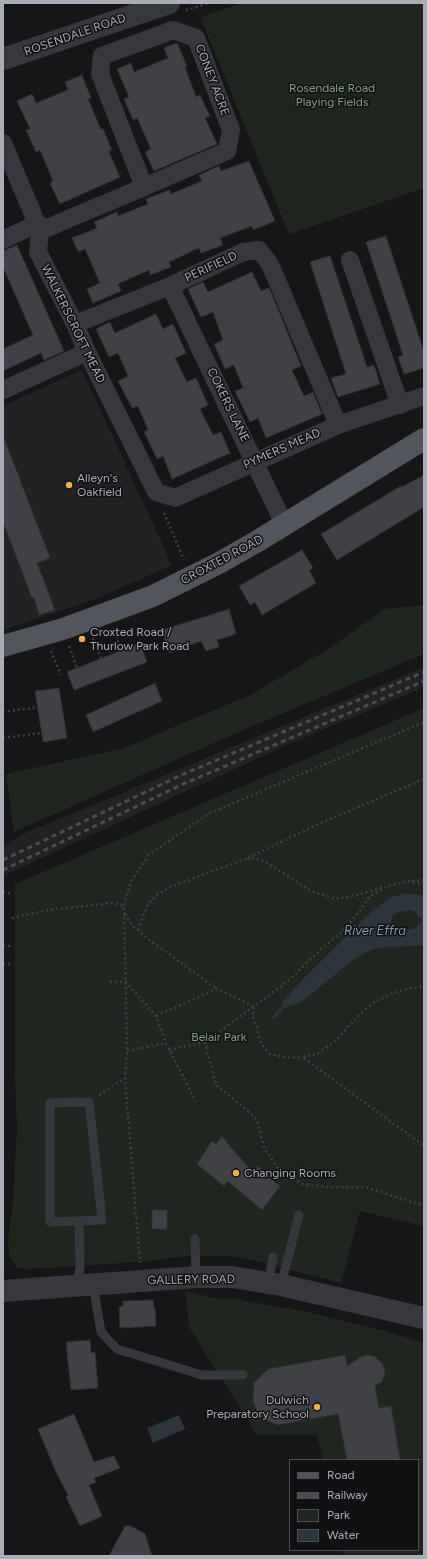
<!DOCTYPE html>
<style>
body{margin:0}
#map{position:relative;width:427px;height:1559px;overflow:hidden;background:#161618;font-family:Figtree,sans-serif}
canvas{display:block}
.frame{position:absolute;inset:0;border:4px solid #a8adb8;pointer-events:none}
.legend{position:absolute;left:289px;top:1459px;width:130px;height:92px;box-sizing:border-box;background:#111113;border:1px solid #4d4f55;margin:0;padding:5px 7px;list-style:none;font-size:12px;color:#a8adb8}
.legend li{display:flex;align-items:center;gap:8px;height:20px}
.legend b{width:20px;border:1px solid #4d4f55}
</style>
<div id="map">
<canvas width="427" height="1559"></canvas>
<div class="frame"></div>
<ul class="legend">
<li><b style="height:5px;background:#53555c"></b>Road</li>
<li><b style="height:5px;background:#4a4c52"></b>Railway</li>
<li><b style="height:11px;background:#1e261f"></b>Park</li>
<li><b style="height:11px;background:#2c353c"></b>Water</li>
</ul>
</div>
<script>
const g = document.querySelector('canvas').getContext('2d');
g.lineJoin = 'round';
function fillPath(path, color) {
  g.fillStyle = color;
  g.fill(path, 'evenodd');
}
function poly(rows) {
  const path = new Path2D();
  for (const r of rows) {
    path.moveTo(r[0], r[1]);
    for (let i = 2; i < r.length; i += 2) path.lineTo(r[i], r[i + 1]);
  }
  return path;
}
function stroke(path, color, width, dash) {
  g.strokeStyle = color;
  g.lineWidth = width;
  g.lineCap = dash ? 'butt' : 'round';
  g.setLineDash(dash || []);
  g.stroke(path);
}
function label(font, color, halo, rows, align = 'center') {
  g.font = font + ' Figtree,sans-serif';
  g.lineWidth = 3;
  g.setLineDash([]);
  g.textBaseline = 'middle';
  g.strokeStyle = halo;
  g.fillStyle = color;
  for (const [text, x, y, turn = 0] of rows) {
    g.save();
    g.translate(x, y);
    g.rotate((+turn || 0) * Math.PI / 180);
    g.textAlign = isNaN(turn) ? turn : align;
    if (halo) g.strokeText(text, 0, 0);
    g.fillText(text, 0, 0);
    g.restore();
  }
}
const built = poly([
 [82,370,172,565,98,598,3,630,3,406],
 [424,667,424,687,287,745,3,876,3,846,21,835]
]);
const green = poly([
 [241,3,424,3,424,188,289,234,200,17],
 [424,605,424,654,241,731,14,832,6,774,124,748,250,695,330,648,384,609],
 [424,708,424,1226,360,1211,341,1283,243,1258,228,1256,188,1256,140,1262,28,1269,18,1268,14,1264,9,1255,8,1241,13,1200,17,1128,15,1077,15,884],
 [185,1291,224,1300,229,1298,304,1311,386,1331,424,1343,424,1556,344,1556,342,1550,418,1550,418,1460,323,1460,317,1435,257,1435,189,1327]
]);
const water = poly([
 [407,893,424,896,424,945,376,948,369,951,353,960,305,999,297,1004,284,1008,274,1019,272,1017,282,1006,282,1003,304,978,367,916,380,905,391,897],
 [412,910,421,918,422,921,416,928,398,932,391,927,391,921,393,915,399,912],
 [179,1415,185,1429,153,1443,147,1428]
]);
const building = poly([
 [177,43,187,66,185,67,196,97,200,95,210,116,205,118,217,144,154,171,145,152,151,149,137,118,133,120,124,99,129,97,117,69,131,63,134,72,168,58,164,48,177,43],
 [82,75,91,98,88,99,101,130,103,129,112,150,109,152,120,177,60,204,50,183,53,181,40,150,36,152,26,130,30,129,17,101,32,94,36,103,68,90,65,82,82,75],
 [249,161,275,221,253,230,252,226,220,238,223,245,201,253,199,248,169,262,171,267,150,275,149,270,118,284,121,291,93,303,87,289,100,283,85,249,78,252,72,238,97,228,94,222,117,212,118,216,148,204,146,199,169,190,171,194,202,181,199,175,219,166,221,171,249,161],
 [386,236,424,352,424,368,404,374,398,357,403,355,366,242,386,236],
 [17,245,64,351,44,360,41,353,3,371,3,349,33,335,3,267,3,251,17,245],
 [330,256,367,367,374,365,380,384,338,397,331,378,346,374,310,262,330,256],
 [252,272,261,291,269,288,273,297,301,366,292,370,304,396,313,392,322,414,266,438,258,418,250,422,235,391,243,388,234,365,225,369,214,344,223,340,213,312,201,317,188,289,203,282,208,292,252,272],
 [156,314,163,329,173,324,186,353,175,358,187,382,196,378,208,405,200,409,213,435,221,432,230,453,172,479,163,456,157,459,144,432,148,430,138,406,132,408,118,381,128,376,118,353,109,357,96,329,110,322,115,333,156,314],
 [3,438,4,438,50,558,37,563,55,610,39,615,34,597,32,598,3,522,3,438],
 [424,475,424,507,337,560,321,534,401,486,402,487,424,475],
 [302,550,313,568,309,570,316,583,262,615,255,602,250,605,239,586,302,550],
 [229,609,236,634,217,640,219,647,206,651,201,641,169,653,162,630,229,609],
 [140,643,147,662,74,690,67,672,140,643],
 [155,683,162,701,93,732,86,715,155,683],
 [59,688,67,738,43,742,35,691,59,688],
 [222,1136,232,1149,253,1172,258,1166,265,1174,280,1186,262,1210,228,1181,224,1186,197,1164,212,1141,216,1144,222,1136],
 [152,1210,167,1210,167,1229,152,1229,152,1210],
 [153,1300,154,1308,155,1308,156,1326,120,1328,119,1307,123,1306,123,1301,153,1300],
 [90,1340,91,1353,95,1352,98,1388,71,1390,66,1342,90,1340],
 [345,1355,347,1366,361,1357,368,1355,375,1357,382,1363,385,1372,382,1382,375,1386,379,1408,391,1406,400,1460,347,1460,338,1414,278,1425,260,1418,253,1402,254,1383,268,1369,345,1355],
 [74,1414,94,1462,114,1456,120,1468,94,1478,96,1482,89,1485,102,1516,80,1526,66,1497,68,1495,56,1472,38,1429,74,1414],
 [125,1526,131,1526,145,1534,152,1556,109,1556,125,1526]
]);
const path = poly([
 [186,10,210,3],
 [164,513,184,560],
 [114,631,121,650],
 [93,638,101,658],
 [69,646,77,668],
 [51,651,61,675],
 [3,712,38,707],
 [3,738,41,733],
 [247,859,254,858,264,861,311,891,335,899,358,895,382,887],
 [412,881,424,880],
 [3,892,12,894],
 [124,905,131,881,149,855,208,814,424,722],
 [125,914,132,925,148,939,217,989],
 [12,918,48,910,112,903,124,906,127,1051,125,1078,140,1263],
 [138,930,148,904,158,894,170,887,245,859,321,823,424,779],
 [3,946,12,946],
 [3,965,13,964],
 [110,982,126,982,156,1016,166,1043,196,1102],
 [253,1007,253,1017,262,1045,270,1054,283,1057,298,1058,317,1054,334,1042,360,1014,373,1003,391,994,406,989,424,986],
 [156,1016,217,989,246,1002,253,1007],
 [205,1042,216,1085,249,1112,257,1120,264,1148,277,1167,302,1184,327,1187,365,1187,424,1206],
 [169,1050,205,1042,286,983,321,949,343,931,359,912,370,896,388,886,408,881,424,885],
 [127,1051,166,1043],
 [304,1058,424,1146],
 [99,1095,125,1078]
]);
const service = poly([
 [89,1102,102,1220,50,1222,50,1103,89,1102],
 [195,1239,196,1277],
 [268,1283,273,1257],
 [77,1284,80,1268,79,1221],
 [93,1284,101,1332,117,1349,202,1375,243,1375],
 [281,1285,299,1215]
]);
const minor = poly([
 [3,143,40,231,38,252,75,324,87,352,156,492,175,498,338,425,424,396],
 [40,231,144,187,227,151,231,130,196,38,173,30,102,56,100,74,144,187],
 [3,240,38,223],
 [350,260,400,405],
 [170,286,284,524],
 [75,324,170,286,243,252,259,250,270,264,338,425],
 [3,390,87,352]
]);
const tertiary = poly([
 [3,59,169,3],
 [3,1291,196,1277,232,1277,281,1285,424,1318]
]);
const primary = poly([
 [3,646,63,629,153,596,219,563,256,542,424,439]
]);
const rail = poly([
 [3,860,177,777,424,672],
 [3,870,181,785,424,681]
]);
const markers = [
 [69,485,4,"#f2b134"],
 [82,639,4,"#f2b134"],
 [236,1173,4,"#f2b134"],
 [317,1407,4,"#f2b134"]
];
const streetNames = [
 ["ROSENDALE ROAD",75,35,-19],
 ["CONEY ACRE",212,80,69],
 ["PERIFIELD",211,267,-25],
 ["WALKERSCROFT MEAD",73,324,64],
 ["COKERS LANE",228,405,64],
 ["PYMERS MEAD",282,449,-24],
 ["CROXTED ROAD",222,560,-28],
 ["GALLERY ROAD",191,1280,-1]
];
const parkNames = [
 ["Rosendale Road",332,88],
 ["Playing Fields",332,102],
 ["Belair Park",219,1037]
];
const poiNames = [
 ["Alleyn's",77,478],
 ["Oakfield",77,492],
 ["Croxted Road /",90,632],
 ["Thurlow Park Road",90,646],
 ["Changing Rooms",244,1173],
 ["Dulwich",309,1400,"right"],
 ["Preparatory School",309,1414,"right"]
];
const waterNames = [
 ["River Effra",375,931]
];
fillPath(built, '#222225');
fillPath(green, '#1e261f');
fillPath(water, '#2c353c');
fillPath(building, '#404145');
stroke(building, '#303034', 1);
stroke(path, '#3d3f44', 2.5, [2, 3]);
stroke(service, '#37383d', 9);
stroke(minor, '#37383d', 18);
stroke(tertiary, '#37383d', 22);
stroke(primary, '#53555c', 22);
stroke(rail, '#4a4c52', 3, [5, 4]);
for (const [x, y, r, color] of markers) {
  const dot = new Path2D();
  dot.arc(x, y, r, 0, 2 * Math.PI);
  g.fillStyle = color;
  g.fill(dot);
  stroke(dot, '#111113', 1.5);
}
label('12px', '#a8adb8', '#111113', streetNames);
label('12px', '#7fa381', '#111113', parkNames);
label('12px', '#a8adb8', '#111113', poiNames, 'left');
label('italic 13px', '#7f9bb3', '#111113', waterNames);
</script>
